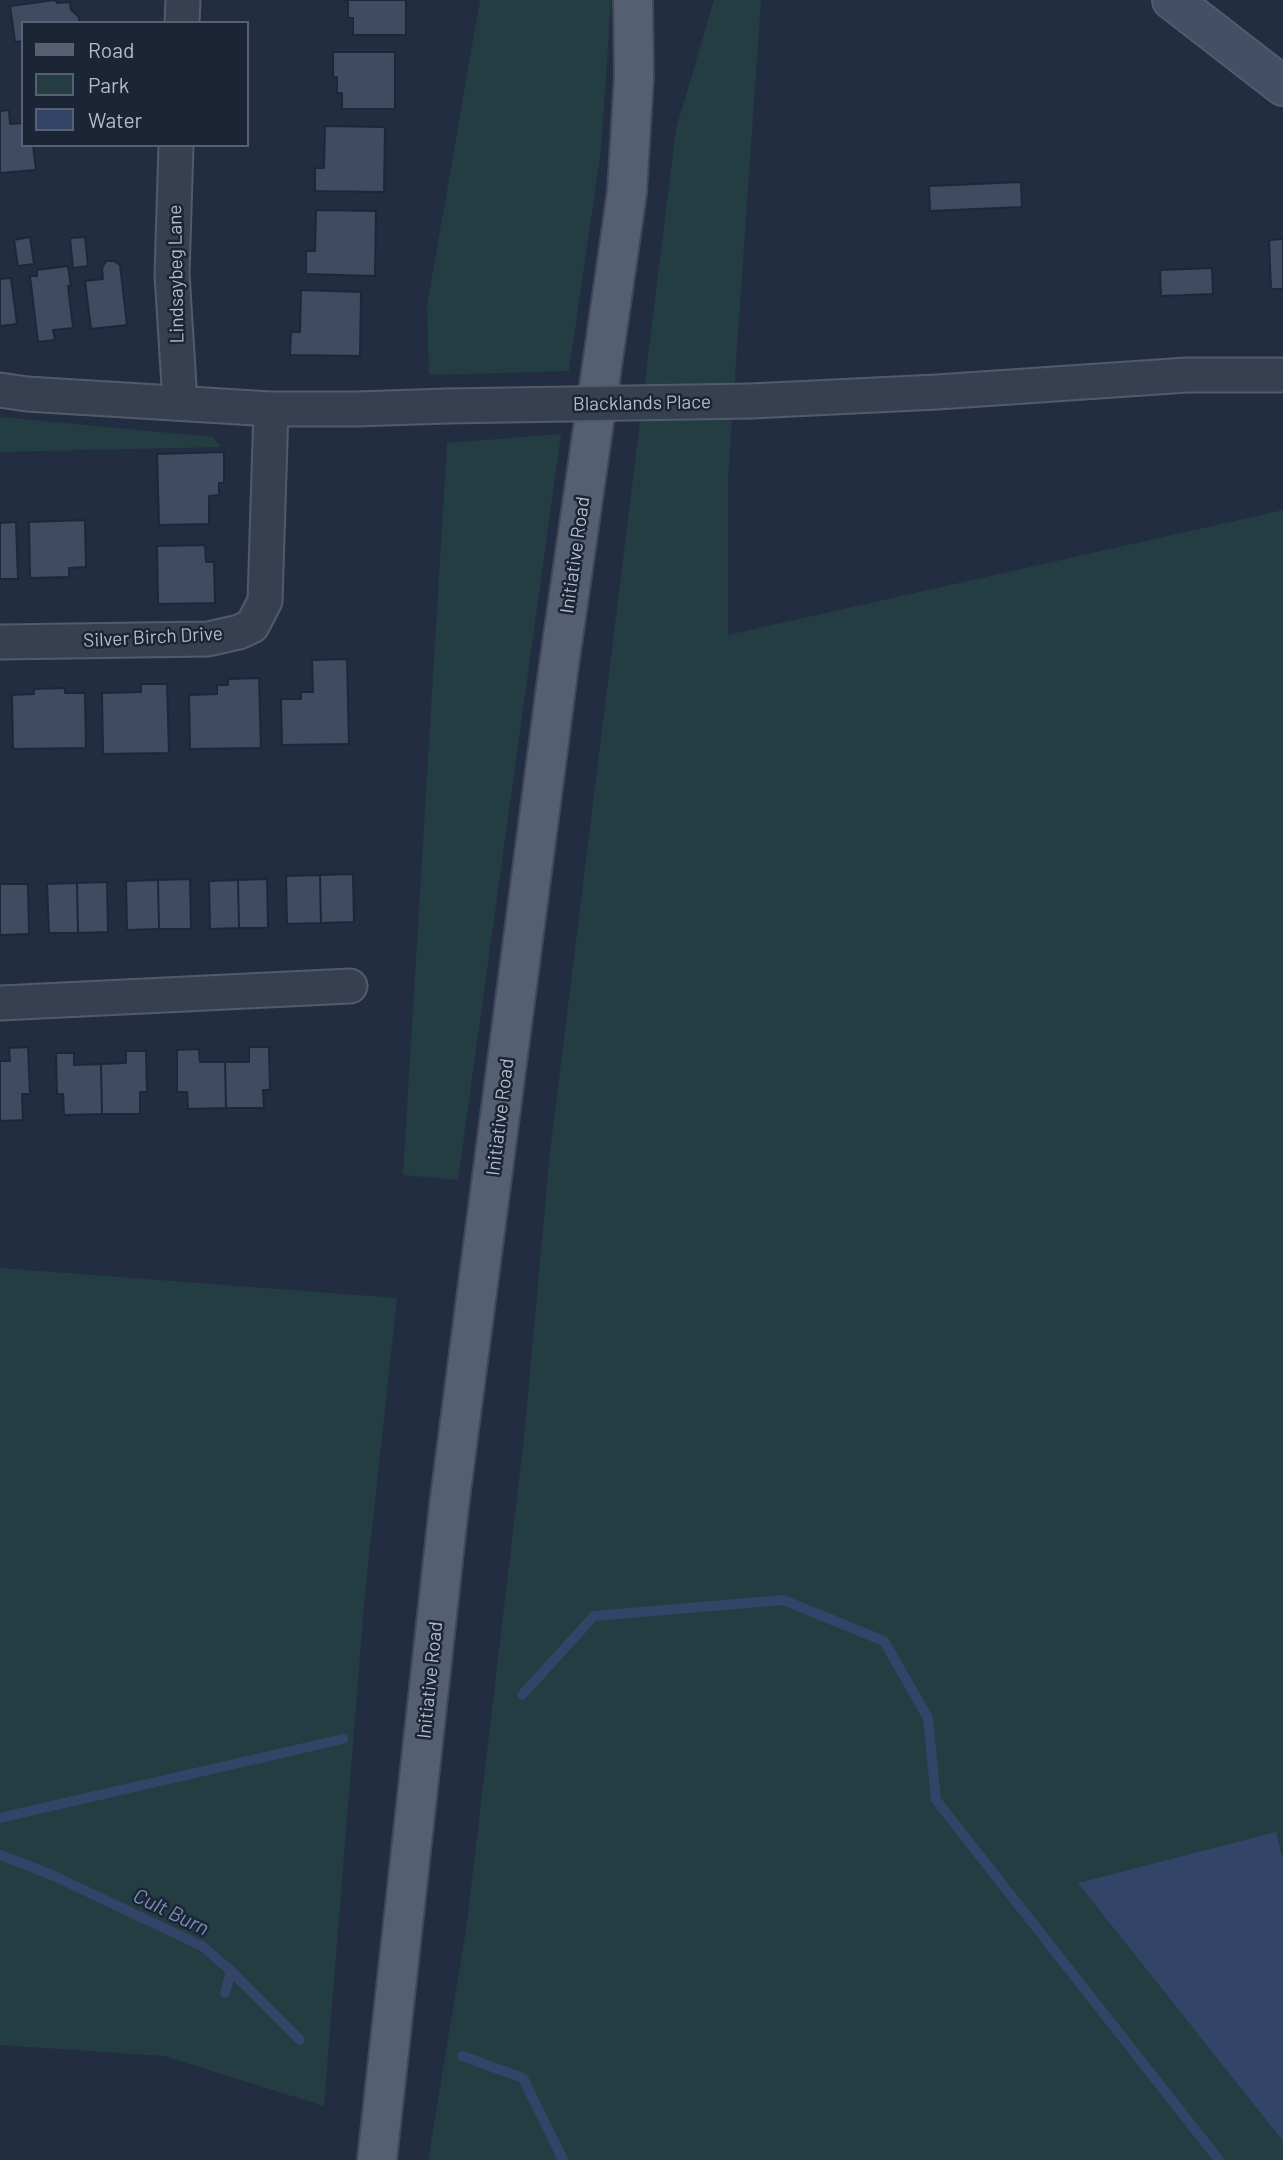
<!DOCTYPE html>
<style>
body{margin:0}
#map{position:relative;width:1283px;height:2160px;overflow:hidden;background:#222d41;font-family:Barlow,sans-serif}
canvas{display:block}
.legend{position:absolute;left:21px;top:21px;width:228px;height:126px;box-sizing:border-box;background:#1b2536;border:2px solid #586172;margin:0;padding:9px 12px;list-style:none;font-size:21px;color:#b3bbcc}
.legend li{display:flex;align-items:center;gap:14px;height:35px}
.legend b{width:35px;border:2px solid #586172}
</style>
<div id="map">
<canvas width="1283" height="2160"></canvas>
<ul class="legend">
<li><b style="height:9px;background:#545f71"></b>Road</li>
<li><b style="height:19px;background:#243d42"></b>Park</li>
<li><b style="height:19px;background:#324568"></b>Water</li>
</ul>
</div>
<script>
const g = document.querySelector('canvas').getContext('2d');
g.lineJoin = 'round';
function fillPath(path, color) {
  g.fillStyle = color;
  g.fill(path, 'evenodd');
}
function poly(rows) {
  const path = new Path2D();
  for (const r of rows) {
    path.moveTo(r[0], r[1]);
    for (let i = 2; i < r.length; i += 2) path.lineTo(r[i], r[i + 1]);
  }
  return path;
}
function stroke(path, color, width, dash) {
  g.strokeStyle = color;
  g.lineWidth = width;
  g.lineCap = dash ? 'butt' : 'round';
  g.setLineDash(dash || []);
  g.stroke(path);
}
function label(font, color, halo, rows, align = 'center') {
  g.font = font + ' Barlow,sans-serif';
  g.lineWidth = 5;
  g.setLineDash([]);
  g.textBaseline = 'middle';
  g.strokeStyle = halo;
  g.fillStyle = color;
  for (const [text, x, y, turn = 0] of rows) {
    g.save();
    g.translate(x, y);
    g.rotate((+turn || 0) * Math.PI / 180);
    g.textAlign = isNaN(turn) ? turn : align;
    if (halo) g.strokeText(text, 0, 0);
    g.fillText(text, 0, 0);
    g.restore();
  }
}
const green = poly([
 [480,0,611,0,601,150,569,371,429,375,427,306],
 [714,0,761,0,728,478,728,635,1283,510,1283,2160,428,2160,466,1930,524,1438,550,1152,676,129],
 [0,417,213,437,221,447,0,452],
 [561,434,458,1180,403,1175,447,443],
 [0,1268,397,1298,365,1594,324,2106,164,2056,0,2045]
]);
const water = poly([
 [1276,1832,1283,1861,1283,2141,1078,1883]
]);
const stream = poly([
 [522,1695,594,1616,783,1600,884,1641,928,1718,936,1800,1219,2160],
 [0,1818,343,1739],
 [0,1855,52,1875,202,1946,231,1971,300,2040],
 [225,1993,231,1971],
 [462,2056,523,2078,563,2160]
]);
const building = poly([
 [55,0,57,3,70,2,71,10,79,17,79,23,23,23,23,41,15,42,10,6,55,0],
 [344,0,406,0,406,35,353,35,353,18,348,18,348,2,344,0],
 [333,52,395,52,395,109,342,109,342,93,337,93,337,77,333,77,333,52],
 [9,110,10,124,23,123,23,145,33,145,36,170,0,173,0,111,9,110],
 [325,126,385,127,384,192,315,191,315,168,324,168,325,126],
 [1021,182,1022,207,930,211,929,186,1021,182],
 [316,210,376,211,375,276,306,274,306,251,315,251,316,210],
 [30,237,34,264,18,266,14,240,30,237],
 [85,237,88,266,73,268,70,238,85,237],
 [1283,239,1283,289,1271,289,1269,240,1283,239],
 [106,261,114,261,120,265,127,325,91,329,85,281,103,279,102,268,106,261],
 [68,266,71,286,68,286,73,328,53,330,55,340,38,342,30,276,37,276,37,270,68,266],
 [1212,268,1213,294,1161,296,1160,270,1212,268],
 [11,278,17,324,0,326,0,279,11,278],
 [301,290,361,292,360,356,290,355,291,332,300,332,301,290],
 [224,452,224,483,219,483,219,495,209,496,209,524,159,525,157,454,224,452],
 [85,520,86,567,69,568,69,577,30,578,29,522,85,520],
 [16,522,18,579,0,579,0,523,16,522],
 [205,545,206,562,214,562,215,603,158,604,157,546,205,545],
 [347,659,349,744,282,745,281,699,301,699,301,692,313,692,312,660,347,659],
 [259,678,261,748,190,749,189,695,217,694,217,685,228,685,228,679,259,678],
 [141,684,167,684,169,753,103,754,102,693,141,692,141,684],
 [65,688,65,693,85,693,86,748,13,749,12,695,34,694,34,689,65,688],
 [353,874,354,922,321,923,320,875,353,874],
 [320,875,321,923,287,924,286,876,320,875],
 [190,879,191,929,159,929,158,880,190,879],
 [267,879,268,928,239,928,238,880,267,879],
 [158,880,159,929,127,930,126,881,158,880],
 [238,880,239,928,210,929,209,881,238,880],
 [107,882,108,932,78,933,77,883,107,882],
 [77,883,78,933,49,933,47,884,77,883],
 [0,884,28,884,29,934,0,935,0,884],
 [28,1047,30,1094,22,1094,23,1120,0,1121,0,1061,10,1061,9,1048,28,1047],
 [249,1047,269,1047,270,1090,263,1090,264,1108,226,1108,225,1062,249,1062,249,1047],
 [199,1049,200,1062,225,1062,226,1108,188,1109,187,1092,177,1092,177,1050,199,1049],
 [126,1051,146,1051,147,1092,140,1092,140,1114,102,1114,101,1064,126,1063,126,1051],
 [56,1053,74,1053,74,1065,101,1064,102,1114,64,1115,63,1094,57,1094,56,1053]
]);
const street = poly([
 [182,23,183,0],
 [176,145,172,274,180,402],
 [0,390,27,394,271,409,356,409,447,406],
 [751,401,937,392,1187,375,1283,375],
 [0,642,208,639,239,632,252,626,265,601,271,409],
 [0,1003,350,986]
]);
const secondary = poly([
 [1172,0,1283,86]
]);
const primary = poly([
 [377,2160,449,1506,558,672,627,192,634,76,633,0]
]);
const streetBridge = poly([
 [447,406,751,401]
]);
const streetNames = [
 ["Lindsaybeg Lane",176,274,-91],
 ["Blacklands Place",642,403,-1],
 ["Initiative Road",575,555,-82],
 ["Silver Birch Drive",153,637,-3],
 ["Initiative Road",500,1117,-83],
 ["Initiative Road",430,1680,-84]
];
const waterNames = [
 ["Cult Burn",171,1912,26]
];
fillPath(green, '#243d42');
fillPath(water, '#324568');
stroke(stream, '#324568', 10);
fillPath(building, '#3e4b61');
stroke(building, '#1d2738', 2);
stroke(street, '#515b6c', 37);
stroke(secondary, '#515b6c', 42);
stroke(primary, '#40495a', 42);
stroke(street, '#364051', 33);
stroke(secondary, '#444e64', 38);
stroke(primary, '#545f71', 38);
stroke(streetBridge, '#515b6c', 37, []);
stroke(streetBridge, '#364051', 33);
label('19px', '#b3bbcc', '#1b2536', streetNames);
label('italic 21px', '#778eb6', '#1b2536', waterNames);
</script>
